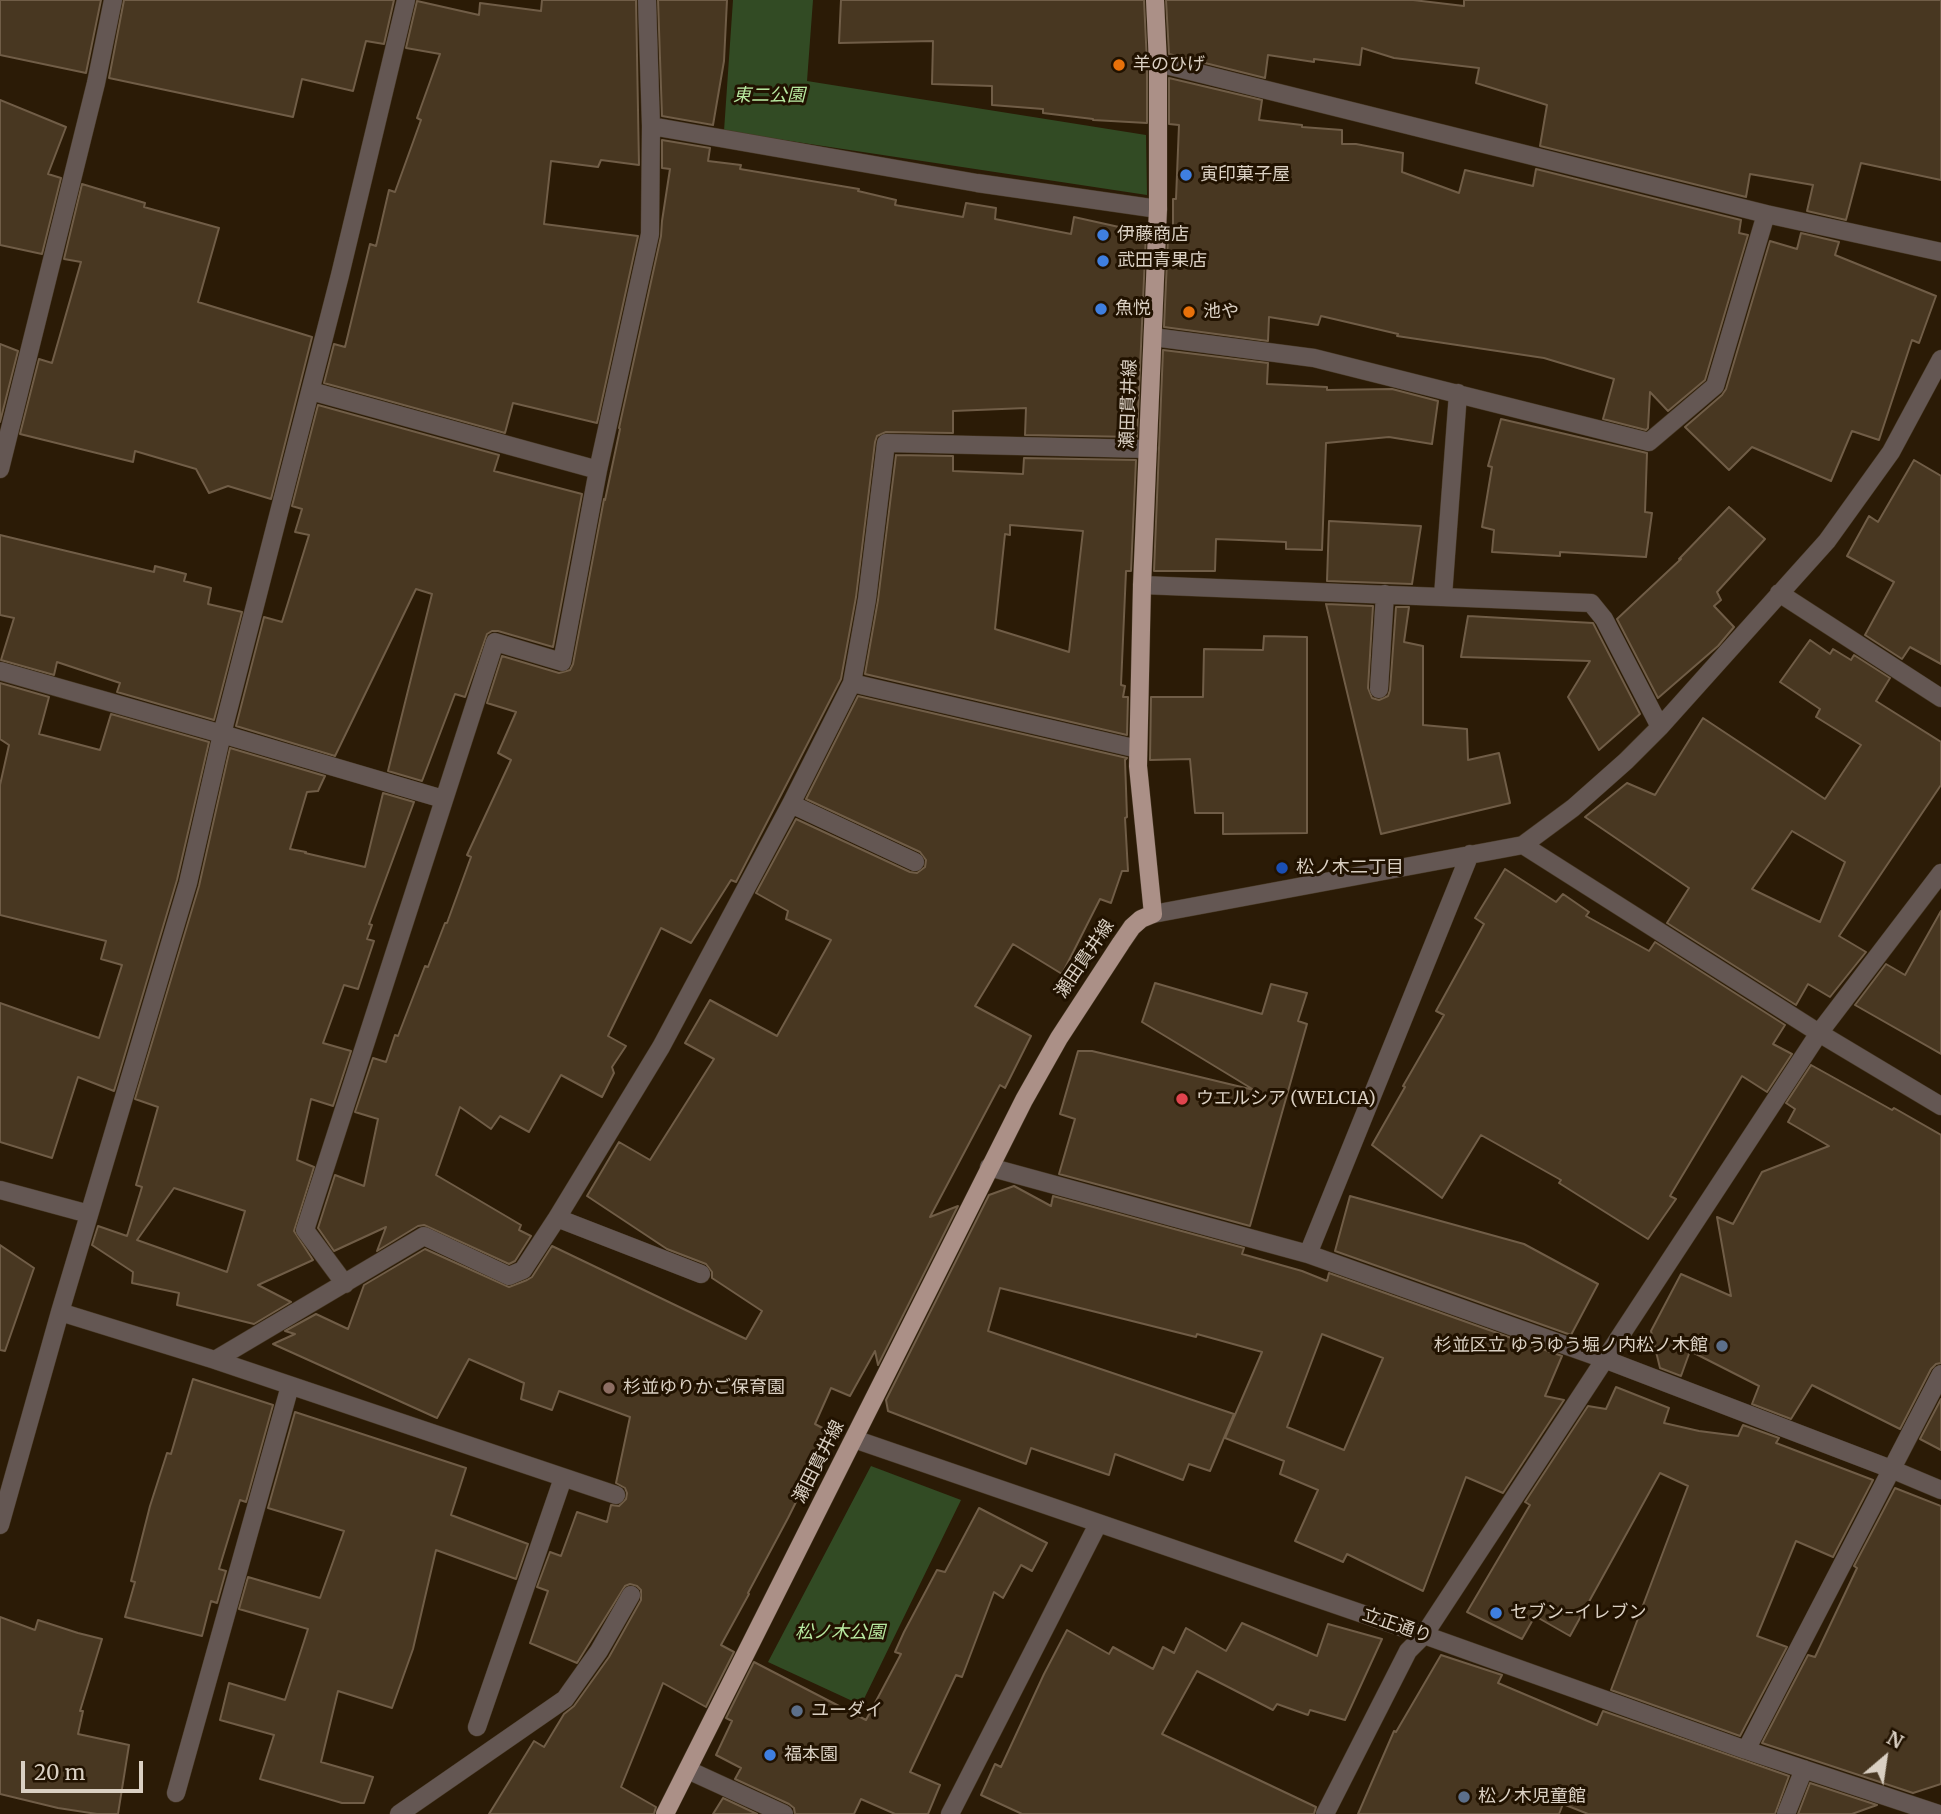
<!DOCTYPE html>
<meta charset="utf-8">
<style>
body{margin:0}
#map{position:relative;width:1941px;height:1814px;overflow:hidden;background:#2b1b06;font-family:Merriweather,serif}
canvas{display:block}
.north{position:absolute;left:1850px;top:1723px;width:70px;height:70px;-webkit-text-stroke:5px #211200;paint-order:stroke;rotate:29deg;font-size:19px;font-weight:700;line-height:28px;text-align:center;color:#dad0c3}
.north::after{content:'';display:block;margin:auto;width:24px;height:32px;background:#dad0c3;clip-path:polygon(50% 0,100% 100%,50% 72%,0 100%)}
.scale{position:absolute;left:21px;top:1761px;width:122px;height:32px;box-sizing:border-box;border:4px solid #dad0c3;border-top:0;padding-left:9px;font-size:21px;line-height:24px;white-space:nowrap;color:#dad0c3;-webkit-text-stroke:5px #211200;paint-order:stroke}
</style>
<div id="map">
<canvas width="1941" height="1814"></canvas>
<div class="north">N</div>
<div class="scale">20 m</div>
</div>
<script>
const g = document.querySelector('canvas').getContext('2d');
g.lineJoin = 'round';
function fillPath(path, color) {
  g.fillStyle = color;
  g.fill(path, 'evenodd');
}
function poly(rows) {
  const path = new Path2D();
  for (const r of rows) {
    path.moveTo(r[0], r[1]);
    for (let i = 2; i < r.length; i += 2) path.lineTo(r[i], r[i + 1]);
  }
  return path;
}
function stroke(path, color, width, dash) {
  g.strokeStyle = color;
  g.lineWidth = width;
  g.lineCap = dash ? 'butt' : 'round';
  g.setLineDash(dash || []);
  g.stroke(path);
}
function label(font, color, halo, rows, align = 'center') {
  g.font = font + ' Merriweather,"Noto Sans JP",serif';
  g.lineWidth = 6;
  g.setLineDash([]);
  g.textBaseline = 'middle';
  g.strokeStyle = halo;
  g.fillStyle = color;
  for (const [text, x, y, turn = 0] of rows) {
    g.save();
    g.translate(x, y);
    g.rotate((+turn || 0) * Math.PI / 180);
    g.textAlign = isNaN(turn) ? turn : align;
    if (halo) g.strokeText(text, 0, 0);
    g.fillText(text, 0, 0);
    g.restore();
  }
}
const green = poly([
 [733,0,813,0,807,81,1146,135,1147,195,724,131],
 [871,1466,961,1500,861,1705,768,1662]
]);
const building = poly([
 [0,0,101,0,86,73,0,55,0,0],
 [124,0,394,0,384,44,366,41,353,91,302,79,293,117,109,78,124,0],
 [542,0,636,0,639,165,601,160,598,167,551,161,544,224,638,236,597,423,513,403,505,433,324,383,334,344,345,347,370,244,376,246,389,190,395,192,421,120,417,118,440,54,406,48,417,1,479,15,480,3,541,11,542,0],
 [658,0,727,0,724,61,713,125,662,116,658,0],
 [841,0,1144,0,1147,63,1147,123,1093,120,1093,119,1043,113,1043,109,992,105,992,86,932,84,933,41,839,43,841,0],
 [1166,0,1413,0,1464,6,1464,0,1941,0,1941,180,1861,163,1846,220,1807,211,1813,185,1750,174,1746,197,1540,146,1547,105,1476,83,1479,68,1394,58,1362,48,1360,65,1314,59,1314,62,1268,55,1265,78,1169,54,1166,0],
 [1169,78,1262,100,1259,120,1302,125,1302,127,1342,130,1342,144,1356,144,1403,153,1402,172,1459,193,1465,170,1533,186,1536,169,1741,220,1739,233,1748,235,1705,380,1668,411,1650,392,1648,428,1646,430,1603,419,1614,379,1544,358,1397,336,1398,334,1321,316,1318,325,1269,317,1268,341,1164,327,1168,238,1171,239,1171,226,1173,227,1173,199,1176,199,1179,125,1169,124,1169,78],
 [0,100,66,127,48,174,61,178,42,254,0,245,0,100],
 [662,140,710,148,708,161,741,165,740,169,859,189,858,191,896,200,895,205,963,217,966,203,996,208,995,219,1071,234,1074,217,1146,233,1137,437,1025,435,1026,408,953,411,953,433,886,432,877,436,875,442,856,597,841,679,736,882,731,880,691,943,661,928,608,1036,626,1046,612,1067,614,1073,602,1097,561,1075,529,1132,500,1116,491,1129,460,1107,436,1175,521,1225,519,1230,531,1236,515,1261,509,1264,424,1225,418,1226,377,1251,386,1227,334,1251,318,1228,335,1175,364,1186,378,1119,355,1112,373,1058,386,1062,395,1035,398,1036,425,966,428,967,445,923,447,923,471,857,467,855,511,760,498,753,516,712,487,703,502,656,559,673,570,670,573,664,604,499,605,500,620,429,619,428,661,236,662,221,670,169,662,168,662,140],
 [82,184,145,203,144,207,219,228,198,302,312,337,271,499,228,486,209,493,196,469,135,451,133,462,20,434,39,359,52,363,81,262,64,259,82,184],
 [1801,233,1839,242,1835,255,1936,296,1919,343,1912,340,1879,440,1852,431,1831,481,1752,447,1729,470,1685,427,1722,395,1726,389,1770,241,1797,249,1801,233],
 [0,344,18,351,0,422,0,344],
 [1163,350,1268,363,1267,384,1327,387,1327,390,1392,389,1438,401,1432,444,1389,437,1326,443,1322,550,1286,549,1286,542,1216,539,1215,571,1154,571,1163,350],
 [318,405,499,455,494,471,582,494,553,647,498,631,492,631,487,634,465,697,455,694,422,781,388,771,432,594,416,589,335,756,236,726,264,617,282,622,309,535,295,532,302,509,292,506,318,405],
 [1501,419,1647,453,1645,512,1652,513,1646,557,1560,552,1560,556,1492,552,1494,530,1482,527,1492,467,1488,466,1501,419],
 [896,455,953,456,953,471,1023,474,1024,458,1136,460,1131,571,1126,571,1121,685,1125,686,1123,697,1128,697,1127,735,865,674,878,600,896,455],
 [1010,525,1083,531,1069,652,995,629,1005,534,1010,535,1010,525],
 [1914,460,1941,476,1941,664,1910,647,1902,659,1865,635,1894,582,1847,556,1869,516,1878,522,1914,460],
 [1729,507,1765,539,1717,592,1721,600,1714,606,1734,627,1718,646,1658,698,1617,619,1681,559,1679,559,1729,507],
 [1329,521,1421,526,1412,584,1327,581,1329,521],
 [0,535,154,572,155,566,186,574,184,581,211,588,208,604,242,612,214,720,117,692,120,683,57,662,54,675,1,660,14,618,0,615,0,535],
 [1326,604,1373,606,1368,688,1372,698,1379,700,1388,696,1390,690,1396,607,1409,607,1404,642,1423,646,1423,725,1467,729,1468,760,1499,753,1510,803,1381,834,1326,604],
 [1468,616,1593,623,1640,714,1599,750,1568,697,1590,661,1461,657,1468,616],
 [1264,636,1307,637,1307,833,1223,834,1223,813,1195,813,1190,759,1150,760,1151,697,1203,697,1204,649,1263,650,1264,636],
 [1810,640,1830,654,1833,649,1851,660,1854,655,1890,678,1876,701,1941,742,1941,785,1839,936,1866,952,1830,997,1808,984,1796,1005,1667,923,1689,888,1585,817,1627,783,1655,795,1703,718,1825,799,1861,745,1816,717,1820,709,1780,682,1810,640],
 [1792,831,1845,862,1820,922,1752,889,1792,831],
 [0,683,49,697,39,734,100,750,111,714,209,742,177,880,114,1091,78,1077,52,1158,0,1142,0,1003,99,1038,122,965,101,959,106,941,0,915,0,785,9,745,0,739,0,683],
 [858,696,1127,758,1125,760,1127,817,1125,818,1128,871,1122,871,1111,903,1100,899,1062,974,1013,944,975,1006,1031,1036,1005,1088,1000,1085,930,1217,958,1206,878,1365,875,1351,850,1396,831,1388,815,1424,830,1432,815,1459,817,1460,788,1518,748,1593,749,1594,721,1645,734,1652,706,1707,663,1683,621,1787,656,1807,654,1814,489,1814,534,1741,544,1747,564,1714,574,1706,609,1657,641,1600,641,1590,637,1586,630,1584,625,1586,577,1663,530,1643,548,1591,537,1587,550,1552,561,1556,577,1512,607,1522,611,1505,619,1506,626,1499,627,1493,625,1488,616,1483,630,1417,559,1391,552,1410,521,1399,524,1383,469,1359,437,1418,273,1344,295,1334,285,1331,316,1314,348,1329,364,1285,425,1249,509,1287,527,1280,532,1277,552,1246,746,1339,762,1311,712,1278,712,1272,706,1264,667,1249,587,1196,619,1142,650,1160,714,1059,685,1043,710,1000,777,1036,831,940,786,919,788,911,756,893,796,819,910,872,917,873,925,867,926,860,920,852,806,799,858,696],
 [230,748,325,776,318,791,307,792,290,849,306,852,305,853,365,867,383,793,414,802,369,924,372,925,367,939,374,941,358,989,344,985,323,1043,351,1051,333,1106,311,1099,297,1160,314,1167,294,1231,313,1260,258,1285,291,1302,254,1324,177,1305,179,1293,132,1283,133,1272,92,1245,98,1226,127,1236,142,1187,136,1185,158,1107,135,1099,199,886,230,748],
 [174,1188,245,1211,227,1272,137,1240,174,1188],
 [1505,869,1556,902,1563,894,1589,912,1586,916,1649,951,1655,942,1785,1025,1773,1044,1792,1054,1767,1092,1742,1076,1670,1196,1676,1199,1648,1239,1559,1183,1561,1180,1481,1135,1442,1198,1372,1145,1405,1087,1403,1086,1444,1015,1436,1011,1484,924,1475,918,1505,869],
 [1941,911,1941,1054,1855,1005,1886,964,1905,975,1941,911],
 [1155,983,1262,1014,1271,984,1307,993,1298,1021,1307,1024,1250,1226,1059,1174,1075,1119,1060,1114,1078,1051,1092,1051,1254,1090,1142,1022,1155,983],
 [1811,1065,1892,1110,1894,1108,1941,1135,1941,1363,1936,1364,1931,1369,1900,1429,1812,1385,1791,1419,1752,1404,1759,1386,1690,1351,1681,1376,1660,1368,1651,1331,1681,1274,1731,1296,1717,1217,1733,1224,1762,1172,1829,1146,1788,1122,1795,1109,1786,1103,1811,1065],
 [1014,1186,1051,1206,1053,1196,1244,1248,1242,1254,1302,1271,1327,1281,1329,1273,1562,1356,1545,1396,1564,1400,1503,1493,1466,1477,1423,1591,1347,1554,1343,1562,1295,1541,1318,1490,1280,1474,1284,1461,1225,1438,1262,1352,1197,1334,1196,1337,1000,1288,988,1331,1234,1414,1210,1471,1189,1464,1183,1480,1115,1454,1109,1475,1031,1448,1026,1464,888,1411,886,1400,989,1195,1014,1186],
 [1322,1334,1383,1358,1344,1450,1287,1427,1322,1334],
 [1350,1196,1524,1244,1598,1284,1571,1335,1335,1251,1350,1196],
 [0,1245,34,1268,5,1351,0,1350,0,1245],
 [193,1379,273,1405,246,1502,240,1500,219,1569,226,1571,217,1603,211,1601,202,1636,125,1617,135,1582,131,1581,150,1506,167,1453,171,1454,193,1379],
 [1616,1387,1669,1408,1664,1423,1699,1431,1738,1436,1743,1425,1779,1438,1776,1443,1873,1480,1833,1557,1796,1541,1757,1636,1787,1647,1740,1736,1611,1690,1688,1486,1660,1473,1570,1636,1535,1616,1522,1639,1467,1612,1530,1505,1525,1502,1588,1406,1606,1409,1616,1387],
 [1941,1399,1941,1450,1920,1439,1941,1399],
 [295,1412,466,1468,451,1515,528,1544,516,1579,436,1550,413,1649,392,1708,338,1691,321,1762,373,1777,364,1803,342,1803,260,1779,274,1735,220,1720,229,1683,285,1700,308,1629,239,1609,248,1577,320,1598,344,1531,268,1508,295,1412],
 [1895,1488,1941,1506,1941,1784,1913,1793,1762,1743,1808,1655,1815,1657,1857,1568,1854,1566,1895,1488],
 [979,1508,1047,1543,1032,1571,1021,1565,1003,1598,994,1592,962,1677,956,1675,910,1772,940,1785,928,1814,895,1814,861,1799,854,1814,795,1814,794,1808,789,1804,735,1779,741,1768,716,1755,732,1721,726,1718,754,1662,866,1720,901,1654,895,1652,904,1632,937,1570,945,1572,979,1508],
 [0,1617,35,1630,38,1620,78,1633,102,1639,80,1711,83,1711,78,1734,129,1745,118,1814,97,1814,58,1808,0,1794,0,1617],
 [1242,1623,1317,1656,1328,1624,1382,1639,1345,1720,1310,1710,1308,1715,1277,1704,1273,1710,1197,1671,1162,1734,1316,1807,1314,1814,1022,1814,981,1795,995,1764,1001,1767,1044,1674,1067,1630,1109,1654,1113,1647,1153,1669,1163,1647,1174,1653,1186,1628,1226,1651,1242,1623],
 [1441,1655,1502,1675,1498,1683,1597,1725,1603,1711,1789,1776,1775,1814,1588,1814,1563,1804,1559,1814,1358,1814,1394,1731,1396,1732,1441,1655],
 [1810,1783,1877,1805,1852,1814,1798,1814,1810,1783],
 [723,1798,757,1814,713,1814,723,1798]
]);
const minor = poly([
 [1158,63,1766,214,1941,252],
 [651,126,977,183,1158,209],
 [1153,337,1314,358,1649,442,1715,386,1766,214],
 [311,391,598,470],
 [0,469,96,83,113,0],
 [1142,585,1591,603,1604,619,1660,727],
 [1779,593,1941,698],
 [1443,596,1458,393],
 [0,671,222,734,443,799],
 [852,683,1138,749],
 [1379,689,1385,594],
 [791,804,915,862],
 [1523,845,1819,1033,1941,1106],
 [1153,914,1523,845,1573,808,1626,761,1660,727,1827,541,1891,452,1941,359],
 [989,1167,1308,1254,1604,1359,1891,1469,1941,1490],
 [0,1190,89,1214],
 [557,1218,701,1274],
 [1308,1254,1470,854],
 [345,1284,305,1230,495,642,562,662,598,470,650,234,651,126,647,0],
 [60,1312,215,1360,616,1495],
 [215,1360,424,1236,509,1276,523,1270,557,1218,661,1047,791,804,852,683,867,599,886,443,1148,449],
 [854,1439,1424,1635,1746,1750,1939,1814],
 [0,1525,60,1312,188,883,222,734,340,275,406,0],
 [477,1727,563,1478],
 [1746,1750,1941,1374],
 [688,1770,784,1814],
 [176,1793,290,1386],
 [399,1814,565,1699,599,1651,631,1595],
 [950,1814,1098,1524],
 [1325,1814,1408,1651,1424,1635,1819,1033,1941,873],
 [1786,1814,1804,1769]
]);
const major = poly([
 [665,1814,1024,1100,1059,1038,1121,943,1132,927,1141,919,1153,914,1138,766,1142,585,1158,209,1158,63,1155,0]
]);
const markers = [
 [1119,65,7,"#e8710a"],
 [1186,175,7,"#3f7fe0"],
 [1103,235,7,"#3f7fe0"],
 [1103,261,7,"#3f7fe0"],
 [1101,309,7,"#3f7fe0"],
 [1189,312,7,"#e8710a"],
 [1282,868,7,"#1a4fb4"],
 [1182,1099,7,"#e0444e"],
 [1722,1346,7,"#5c6f8a"],
 [609,1388,7,"#8d6e63"],
 [1496,1613,7,"#3f7fe0"],
 [797,1711,7,"#5c6f8a"],
 [770,1755,7,"#3f7fe0"],
 [1464,1797,7,"#5c6f8a"]
];
const poiNames = [
 ["羊のひげ",1133,65],
 ["寅印菓子屋",1200,175],
 ["伊藤商店",1117,235],
 ["武田青果店",1117,261],
 ["魚悦",1115,309],
 ["池や",1203,312],
 ["松ノ木二丁目",1296,868],
 ["ウエルシア (WELCIA)",1196,1099],
 ["杉並区立 ゆうゆう堀ノ内松ノ木館",1708,1346,"right"],
 ["杉並ゆりかご保育園",623,1388],
 ["セブン-イレブン",1510,1613],
 ["ユーダイ",811,1711],
 ["福本園",784,1755],
 ["松ノ木児童館",1478,1797]
];
const parkNames = [
 ["東二公園",769,96],
 ["松ノ木公園",840,1633]
];
const streetNames = [
 ["瀬田貫井線",1129,404,-88],
 ["瀬田貫井線",1085,959,-56],
 ["瀬田貫井線",819,1462,-63],
 ["立正通り",1397,1626,19]
];
fillPath(green, '#324b24');
fillPath(building, '#483721');
stroke(building, '#705d47', 2);
stroke(minor, '#473824', 19);
stroke(major, '#473824', 19);
stroke(minor, '#645753', 18);
stroke(major, '#ab9087', 18);
for (const [x, y, r, color] of markers) {
  const dot = new Path2D();
  dot.arc(x, y, r, 0, 2 * Math.PI);
  g.fillStyle = color;
  g.fill(dot);
  stroke(dot, '#211200', 2.5);
}
label('18px', '#dad0c3', '#211200', poiNames, 'left');
label('italic 18px', '#b8e9a0', '#211200', parkNames);
label('18px', '#dad0c3', '#211200', streetNames);
</script>
